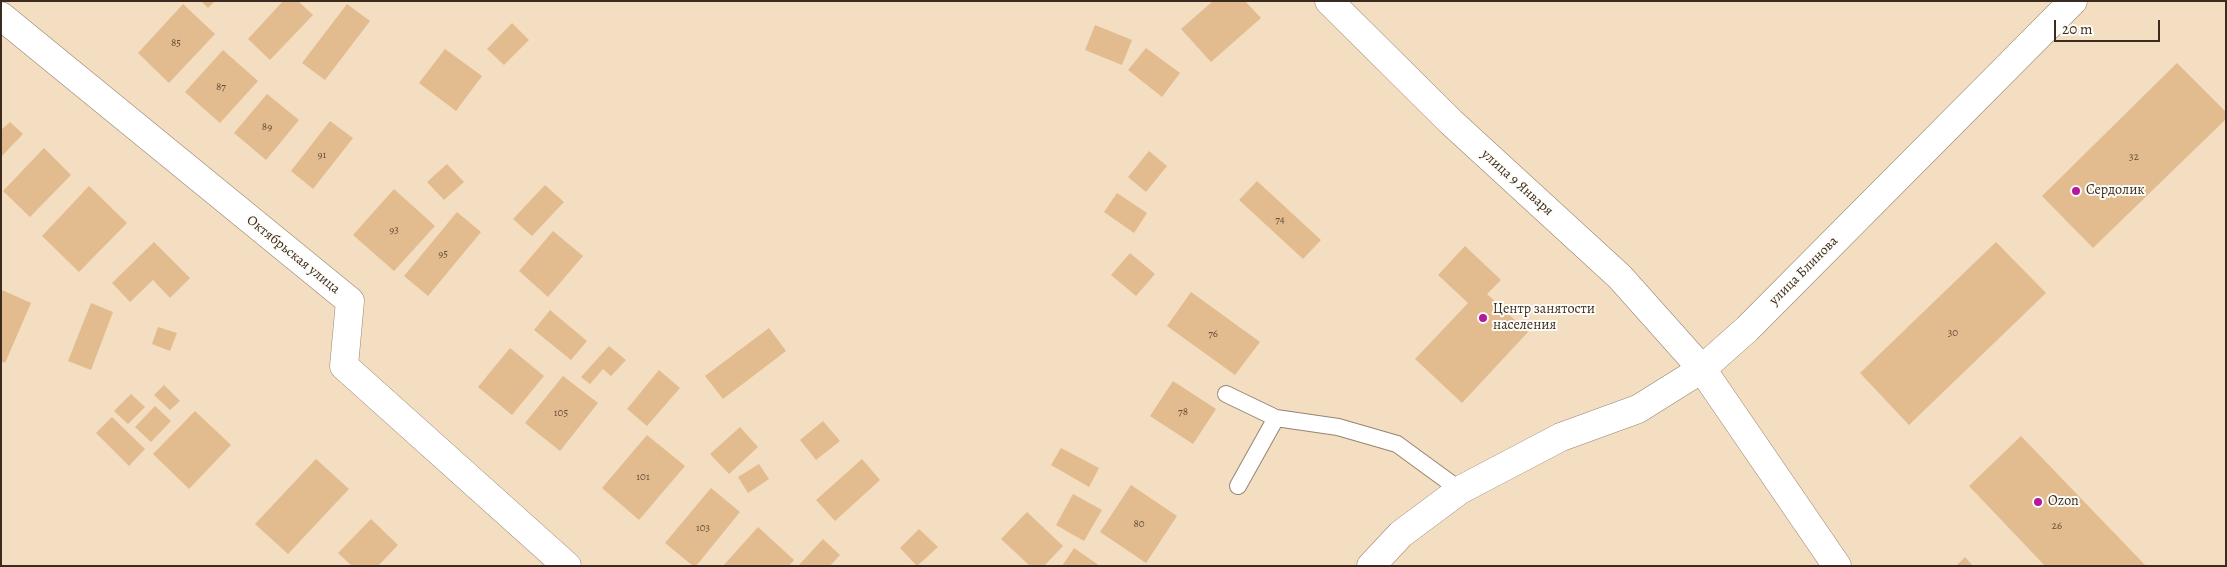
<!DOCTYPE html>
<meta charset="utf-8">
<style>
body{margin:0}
#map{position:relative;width:2227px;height:567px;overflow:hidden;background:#f3dec2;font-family:Alegreya,serif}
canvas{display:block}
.frame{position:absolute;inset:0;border:2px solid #3b2a1e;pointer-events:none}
.scale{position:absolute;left:2054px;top:20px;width:106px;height:22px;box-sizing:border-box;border:2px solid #3b2a1e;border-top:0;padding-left:6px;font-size:15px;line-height:18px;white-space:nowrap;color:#3b2a1e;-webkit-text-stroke:4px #fdfcf7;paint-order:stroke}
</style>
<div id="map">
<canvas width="2227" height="567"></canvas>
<div class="frame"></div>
<div class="scale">20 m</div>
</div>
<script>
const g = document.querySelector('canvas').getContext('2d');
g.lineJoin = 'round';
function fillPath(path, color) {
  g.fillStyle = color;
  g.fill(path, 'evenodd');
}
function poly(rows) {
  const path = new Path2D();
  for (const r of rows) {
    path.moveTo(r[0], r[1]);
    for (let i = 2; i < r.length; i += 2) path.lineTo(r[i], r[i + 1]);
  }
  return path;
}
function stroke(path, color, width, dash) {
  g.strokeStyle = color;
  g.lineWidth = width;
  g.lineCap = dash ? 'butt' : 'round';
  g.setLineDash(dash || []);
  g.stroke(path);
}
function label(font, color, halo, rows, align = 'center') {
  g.font = font + ' Alegreya,serif';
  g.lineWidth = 4;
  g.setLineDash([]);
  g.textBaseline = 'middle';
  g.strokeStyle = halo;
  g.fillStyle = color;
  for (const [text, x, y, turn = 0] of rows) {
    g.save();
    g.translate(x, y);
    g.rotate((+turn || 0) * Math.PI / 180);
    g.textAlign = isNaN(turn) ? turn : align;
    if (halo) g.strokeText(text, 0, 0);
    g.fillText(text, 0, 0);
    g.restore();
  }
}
const building = poly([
 [201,1,215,1,208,8],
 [283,1,298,1,313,15,270,60,248,39],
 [1213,1,1245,1,1261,18,1211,62,1181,29],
 [183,4,215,34,169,83,138,53],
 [347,4,370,21,325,80,302,63],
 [512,23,529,40,504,65,487,49],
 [1095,25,1132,40,1122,65,1085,50],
 [1146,48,1180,73,1162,97,1128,70],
 [445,49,482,76,456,111,419,83],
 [223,50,258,81,220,123,185,92],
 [2177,63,2226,112,2226,119,2093,248,2042,196],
 [267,94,299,120,266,160,234,133],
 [330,121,353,138,313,189,291,171],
 [10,122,23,134,1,157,1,130],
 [44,148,71,175,30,217,3,191],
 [1149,151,1167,166,1146,192,1128,177],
 [447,164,464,182,444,200,427,182],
 [1257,181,1321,240,1303,259,1239,200],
 [545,185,564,202,532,236,513,219],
 [89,186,127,223,79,272,42,236],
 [394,189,435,226,394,271,353,235],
 [1117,193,1147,213,1134,233,1104,212],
 [457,212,481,232,428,296,404,276],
 [553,231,583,256,548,297,519,271],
 [154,242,190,278,170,298,153,280,130,302,112,283],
 [1996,242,2046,293,1909,425,1860,373],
 [1465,246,1501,280,1487,294,1528,332,1462,403,1415,359,1468,303,1438,275],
 [1130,253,1155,274,1136,296,1111,275],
 [2,290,31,303,5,363,1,361],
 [1191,292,1260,342,1235,375,1167,326],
 [91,303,113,312,91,370,68,361],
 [550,310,587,341,571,360,534,330],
 [158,327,177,333,170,351,152,344],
 [769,328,786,351,723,399,705,376],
 [609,346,626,360,611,376,603,369,590,384,581,377],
 [510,348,544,376,512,415,478,387],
 [659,370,680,388,647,426,627,409],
 [563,376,598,403,560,451,525,423],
 [1173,381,1216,409,1193,444,1150,416],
 [164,385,180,401,170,410,154,395],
 [131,394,145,407,128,424,114,411],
 [155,406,171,421,151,442,135,427],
 [195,411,231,445,189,489,153,454],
 [112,417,145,449,129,466,96,433],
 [823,421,840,441,816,460,800,440],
 [740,427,758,447,729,474,710,454],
 [647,435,685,466,639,520,602,488],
 [2021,436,2146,566,2045,566,1969,486],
 [1061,448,1099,468,1089,487,1051,465],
 [316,459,349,489,288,554,255,524],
 [862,459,880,480,835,521,816,500],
 [759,464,769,479,748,493,738,477],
 [1131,485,1177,516,1146,563,1100,532],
 [711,488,740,512,696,566,693,566,665,543],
 [1073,494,1102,510,1084,541,1056,525],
 [1027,512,1063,546,1044,566,1030,566,1001,539],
 [371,519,398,545,378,566,352,566,338,553],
 [758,527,794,560,789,566,723,566],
 [919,529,938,547,917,566,900,548],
 [823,539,840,555,830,566,798,566],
 [1074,548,1100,566,1062,566],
 [1965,557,1973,566,1956,566]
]);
const lane = poly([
 [1226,394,1276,418,1338,427,1397,444,1460,490],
 [1238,486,1276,418]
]);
const street = poly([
 [1329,1,1451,122,1620,277,1702,369]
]);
const primary = poly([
 [1,16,350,301,344,366,567,566],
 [1702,369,1837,566],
 [1371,566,1401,534,1460,490,1561,437,1638,409,1702,369,1747,329,2073,1]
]);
const markers = [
 [2076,191,5,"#b5179e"],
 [1483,318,5,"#b5179e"],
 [2038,502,5,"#b5179e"]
];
const numberNames = [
 ["85",176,43],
 ["87",221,87],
 ["89",267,127],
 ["91",322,155],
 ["32",2134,157],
 ["74",1280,220],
 ["93",394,230],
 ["95",443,254],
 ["30",1953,333],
 ["76",1213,334],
 ["78",1183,412],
 ["105",561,413],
 ["101",643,477],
 ["80",1139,524],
 ["26",2057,526],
 ["103",703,528]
];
const streetNames = [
 ["улица 9 Января",1517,183,42],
 ["Октябрьская улица",293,255,39],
 ["улица Блинова",1804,271,-45]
];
const poiNames = [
 ["Сердолик",2086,191],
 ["Центр занятости",1493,310],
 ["населения",1493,326],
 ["Ozon",2048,502]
];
fillPath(building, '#e2bc8e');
stroke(lane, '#978470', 18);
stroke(street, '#978470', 29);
stroke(primary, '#978470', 29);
stroke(lane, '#fff', 16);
stroke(street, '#fff', 28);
stroke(primary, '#fff', 28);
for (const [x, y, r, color] of markers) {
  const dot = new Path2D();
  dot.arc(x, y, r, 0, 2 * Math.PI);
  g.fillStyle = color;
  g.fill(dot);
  stroke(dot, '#fdfcf7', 2);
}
label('11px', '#654e3a', null, numberNames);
label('14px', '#3b2a1e', '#fdfcf7', streetNames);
label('14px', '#3b2a1e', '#fdfcf7', poiNames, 'left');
</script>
